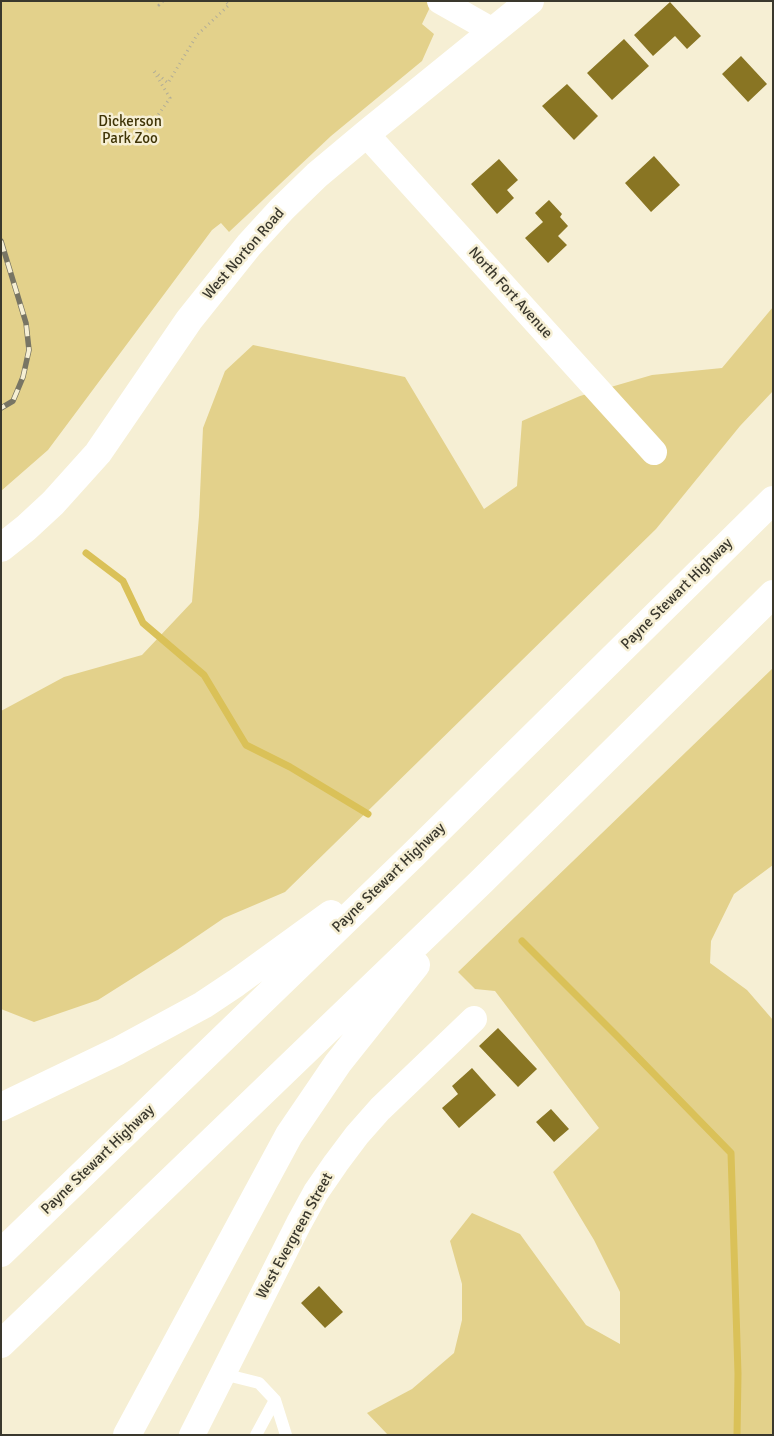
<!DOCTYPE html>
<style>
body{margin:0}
#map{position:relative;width:774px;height:1436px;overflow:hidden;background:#f6efd4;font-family:Signika,sans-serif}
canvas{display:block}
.frame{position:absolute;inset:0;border:2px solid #3a382d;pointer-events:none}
</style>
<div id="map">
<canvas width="774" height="1436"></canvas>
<div class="frame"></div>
</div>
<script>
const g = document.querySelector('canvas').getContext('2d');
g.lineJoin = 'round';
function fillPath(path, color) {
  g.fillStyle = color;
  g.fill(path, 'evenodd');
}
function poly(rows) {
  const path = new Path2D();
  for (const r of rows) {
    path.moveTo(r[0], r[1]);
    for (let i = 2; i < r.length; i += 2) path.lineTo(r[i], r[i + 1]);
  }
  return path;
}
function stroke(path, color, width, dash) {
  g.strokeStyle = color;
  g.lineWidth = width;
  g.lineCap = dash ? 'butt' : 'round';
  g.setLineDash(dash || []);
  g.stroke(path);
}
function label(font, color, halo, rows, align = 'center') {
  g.font = font + ' Signika,sans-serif';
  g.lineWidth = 5;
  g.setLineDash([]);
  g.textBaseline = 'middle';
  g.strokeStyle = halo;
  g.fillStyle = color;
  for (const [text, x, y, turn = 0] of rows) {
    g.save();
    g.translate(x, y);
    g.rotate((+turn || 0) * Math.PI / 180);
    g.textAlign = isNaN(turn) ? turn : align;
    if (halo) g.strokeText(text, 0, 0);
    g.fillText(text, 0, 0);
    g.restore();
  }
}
const green = poly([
 [1,1,433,1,422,24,434,34,422,61,331,136,229,232,221,223,212,230,48,450,1,491],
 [773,307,773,391,740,426,656,529,285,892,224,918,177,950,98,1000,34,1022,1,1009,1,711,64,677,142,655,192,602,199,516,203,428,225,371,253,345,405,377,484,509,517,486,522,421,580,396,652,375,722,368],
 [773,668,773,865,734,894,711,941,710,963,747,990,773,1020,773,1435,388,1435,367,1413,412,1389,454,1353,462,1320,462,1284,450,1241,472,1213,520,1234,586,1325,620,1344,620,1292,594,1240,553,1172,599,1128,495,991,475,989,458,972]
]);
const stream = poly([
 [86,553,123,581,143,623,204,675,246,745,290,767,368,814],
 [522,941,619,1038,731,1153,738,1374,737,1435]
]);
const building = poly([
 [670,2,701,36,687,49,675,36,653,56,634,35],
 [624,39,649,66,612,100,587,73],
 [741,56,767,84,748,102,722,74],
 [567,84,598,116,574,140,542,106],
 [654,156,680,185,651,212,625,183],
 [499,159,518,180,507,190,514,198,497,214,471,184],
 [549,200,562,214,560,217,568,226,558,236,567,245,548,263,525,238,543,222,535,213],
 [498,1028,537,1069,518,1087,479,1046],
 [472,1068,496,1095,459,1128,442,1108,458,1094,452,1086],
 [551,1109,569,1129,554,1142,536,1122],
 [319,1286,343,1312,325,1328,301,1303]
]);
const path = poly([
 [163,1,159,5,163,1],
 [144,135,170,98,153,70,168,83,197,35,229,5,225,1]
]);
const lane = poly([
 [223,1374,259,1383,275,1400,286,1435],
 [256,1435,275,1400]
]);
const street = poly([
 [440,1,493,31],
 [366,134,654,452],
 [192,1435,299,1223,316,1192,336,1163,357,1135,380,1109,474,1019]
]);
const secondary = poly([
 [1,548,26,528,53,503,98,453,189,320,249,245,282,209,317,175,366,134,530,1]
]);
const highway = poly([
 [1,1107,118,1051,203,1005,236,983,331,914],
 [1,1253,413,855,773,500],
 [1,1344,481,882,773,594],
 [127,1435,289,1135,338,1063,416,965]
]);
const rail = poly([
 [1,241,26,323,29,350,23,377,13,401,1,408]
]);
const parkNames = [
 ["Dickerson",130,122],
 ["Park Zoo",130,139]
];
const streetNames = [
 ["West Norton Road",244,254,-49],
 ["North Fort Avenue",510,293,48],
 ["Payne Stewart Highway",677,594,-45],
 ["Payne Stewart Highway",389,878,-44],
 ["Payne Stewart Highway",98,1160,-44],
 ["West Evergreen Street",295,1236,-61]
];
fillPath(green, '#e3d18b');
stroke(stream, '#dac158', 7);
fillPath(building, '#897523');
stroke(path, '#b2ad97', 3, [1, 4]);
stroke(lane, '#fff', 12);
stroke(street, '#fff', 26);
stroke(secondary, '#fff', 28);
stroke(highway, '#fff', 28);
stroke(rail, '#787564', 5.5);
stroke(rail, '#f6efd4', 4, [11]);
label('15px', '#3f3406', '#f6efd4', parkNames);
label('15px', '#3a382d', '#f6efd4', streetNames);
</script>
